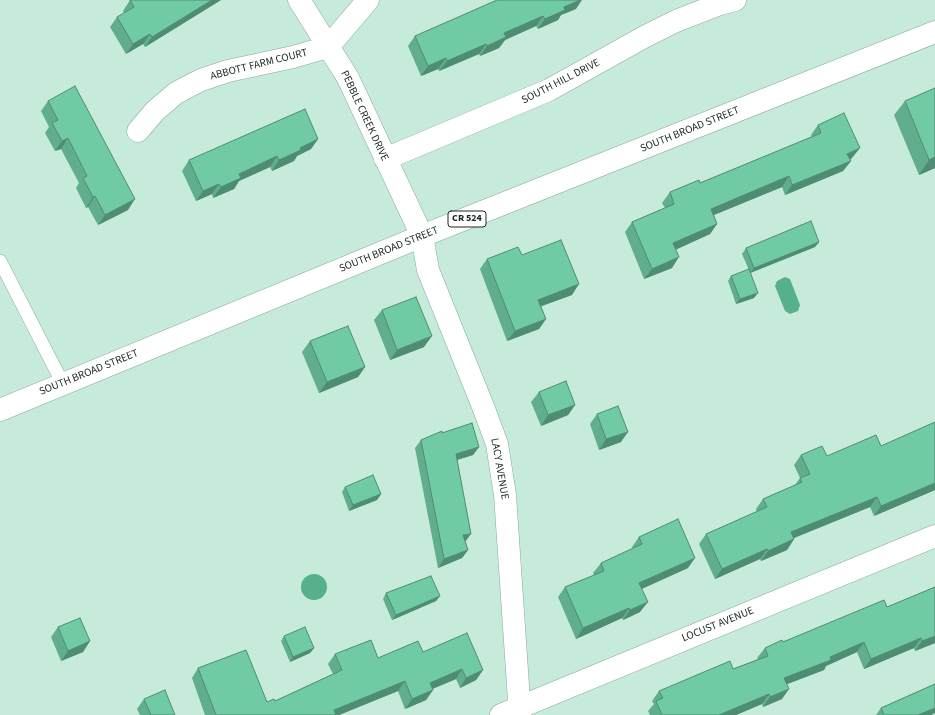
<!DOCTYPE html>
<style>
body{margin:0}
canvas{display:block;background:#c7ebda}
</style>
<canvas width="935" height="715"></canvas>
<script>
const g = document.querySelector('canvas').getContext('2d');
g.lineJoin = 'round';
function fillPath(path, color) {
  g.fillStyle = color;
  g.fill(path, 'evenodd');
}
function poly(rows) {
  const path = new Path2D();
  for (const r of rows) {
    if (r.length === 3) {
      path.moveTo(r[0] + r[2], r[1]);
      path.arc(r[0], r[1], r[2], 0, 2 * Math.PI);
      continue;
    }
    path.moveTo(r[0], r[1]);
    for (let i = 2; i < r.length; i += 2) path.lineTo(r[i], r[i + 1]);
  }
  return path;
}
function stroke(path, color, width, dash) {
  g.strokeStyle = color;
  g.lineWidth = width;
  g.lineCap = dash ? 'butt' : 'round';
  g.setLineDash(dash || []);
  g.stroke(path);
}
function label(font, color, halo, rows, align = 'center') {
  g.font = font + ' "Source Sans 3",sans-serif';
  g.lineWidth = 3;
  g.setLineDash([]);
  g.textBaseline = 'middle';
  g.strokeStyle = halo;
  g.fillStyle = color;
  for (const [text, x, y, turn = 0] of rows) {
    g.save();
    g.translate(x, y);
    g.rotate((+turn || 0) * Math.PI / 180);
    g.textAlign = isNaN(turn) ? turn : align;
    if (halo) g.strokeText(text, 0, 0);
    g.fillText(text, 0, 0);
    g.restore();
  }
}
const water = poly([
 [785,277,790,279,800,305,798,311,790,314,785,311,775,286,777,281],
 [314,587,13]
]);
const service = poly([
 [0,261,63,384]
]);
const minor = poly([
 [299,0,348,78,422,236,428,270,484,409,497,444,505,495,520,715],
 [138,131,155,111,176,93,201,80,228,71,293,57,328,47,368,0],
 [385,159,549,90,644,37,676,21,720,4,735,0],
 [501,715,935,536]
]);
const primary = poly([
 [0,410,422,236,935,32]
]);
const wall = poly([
 [130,0,221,0,145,47,143,44,126,54,110,27,117,17,124,13,123,11],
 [576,9,561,15,558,20,538,29,536,26,505,40,499,48,480,56,479,54,439,71,438,69,421,76,408,46,415,36],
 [48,101,128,210,98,225,88,207,86,208,76,188,79,183,61,149,55,151,45,133,49,127,41,111],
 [905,101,935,168,919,175,894,115],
 [818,125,852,158,850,160,851,161,843,171,785,195,782,187,714,215,717,224,710,234,675,250,672,268,644,279,625,232,632,222,665,208,662,203,670,192,700,183,812,137,811,135],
 [318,139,311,149,297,156,294,161,272,171,270,167,239,181,234,189,213,198,212,194,196,201,182,171,189,160],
 [819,242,815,247,750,273,754,298,736,304,728,281,731,276,749,270,742,254,746,248],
 [487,259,572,295,541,306,546,319,539,329,507,341,480,269],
 [382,310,424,347,390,360,374,320],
 [310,341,365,367,358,377,319,393,302,352],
 [539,392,575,405,568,415,541,426,531,402],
 [597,414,621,442,599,450,590,424],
 [442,433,479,447,473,455,457,460,465,542,468,550,462,558,438,568,415,448,421,440],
 [881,446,935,490,874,516,870,507,794,538,794,539,787,550,761,561,760,559,715,579,699,544,706,534,757,512,756,509,763,499,795,485,800,478,794,465,801,455,827,456],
 [345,487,381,494,377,500,349,511,342,492],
 [639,537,688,568,642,589,640,612,623,620,622,618,576,639,558,597,565,587,594,575,593,573,601,563,633,549,632,547],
 [386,593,440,596,436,601,392,620,383,599],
 [887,607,935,643,915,651,914,648,864,669,857,652,826,666,824,670,787,684,782,699,763,707,762,704,736,715,650,715,648,711,654,704,652,701,659,691,733,669,758,659,757,658,765,648],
 [58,627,90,641,83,652,61,661,51,637],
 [284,636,314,648,310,653,290,662,281,641],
 [423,652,483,670,476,680,460,688,456,679,432,689,433,690,426,700,405,709,398,691,339,715,205,715,192,678,198,668,267,702,275,701,333,674,328,664,335,654,378,658],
 [935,684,935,713,931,715,876,715,881,708],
 [144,699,175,715,140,715,137,709]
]);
const shadedWall = poly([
 [212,0,221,0,145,47,152,37],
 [580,0,582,0,576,9,561,15,558,20,538,29,545,19,564,7],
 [543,16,536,26,505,40,499,48,480,56,487,46,504,33],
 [150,34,143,44,126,54,133,44],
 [486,44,479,54,439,71,447,61],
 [446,58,438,69,421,76,428,66],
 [68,138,61,149,55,151,62,141],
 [318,139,311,149,297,156,294,161,272,171,279,160,300,148],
 [860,148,852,158,840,164,847,154],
 [277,156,270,167,239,181,234,189,213,198,221,187,239,174],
 [935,157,935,168,919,175,929,160],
 [851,161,843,171,785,195,792,185],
 [789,176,782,187,704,219,711,209],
 [219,184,212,194,196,201,203,191],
 [95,196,88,207,86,208,93,197],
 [135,199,128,210,98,225,105,215],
 [717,224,710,234,666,254,673,243],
 [819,242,815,247,750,273,754,268],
 [679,257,672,268,644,279,652,269],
 [579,284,572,295,531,310,538,300],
 [758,293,754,298,736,304,740,299],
 [546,319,539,329,507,341,515,331],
 [432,336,424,347,390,360,397,350],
 [365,367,358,377,319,393,327,382],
 [575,405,568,415,541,426,548,415],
 [628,432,621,442,599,450,606,439],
 [479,447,473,455,450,462,456,454],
 [935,483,935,490,874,516,881,506],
 [381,494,377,500,349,511,353,505],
 [877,497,870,507,784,542,791,532],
 [471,534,465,542,463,535],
 [794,539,787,550,761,561,768,551],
 [767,549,760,559,715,579,722,569],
 [468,550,462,558,438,568,444,559],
 [695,558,688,568,632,593,639,583],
 [440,596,436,601,392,620,396,615],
 [648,602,640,612,623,620,630,610],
 [629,608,622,618,576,639,583,628],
 [935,636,935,643,915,651,922,641],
 [921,638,914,648,864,669,871,659],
 [90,641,83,652,61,661,68,651],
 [864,642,857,652,826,666,824,670,777,688,784,678],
 [314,648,310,653,290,662,293,657],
 [462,669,456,679,423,693,430,683],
 [483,670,476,680,460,688,466,678],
 [405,681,398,691,339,715,331,715,334,710],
 [789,689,782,699,763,707,770,697],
 [433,690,426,700,405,709,412,699],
 [769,694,762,704,736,715,719,715],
 [935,708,935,713,931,715,918,715]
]);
const building = poly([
 [130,0,212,0,152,37,150,34,133,44,117,17,134,7,130,0],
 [497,0,580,0,564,7,565,10,545,19,543,16,504,33,506,37,487,46,486,44,447,61,446,58,428,66,415,36,497,0],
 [75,86,135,199,105,215,95,196,93,197,83,178,87,176,68,138,62,141,52,123,58,120,48,101,75,86],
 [935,88,935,157,929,160,905,101,935,88],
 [305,109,318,139,300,148,301,150,279,160,277,156,239,174,241,178,221,187,219,184,203,191,189,160,305,109],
 [844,113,860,148,847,154,851,161,792,185,789,176,711,209,717,224,673,243,679,257,652,269,632,222,674,204,670,192,699,180,700,183,821,133,818,125,844,113],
 [811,221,819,242,754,268,746,248,811,221],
 [561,240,579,284,538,300,546,319,515,331,487,259,518,247,522,255,561,240],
 [749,269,758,293,740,299,731,276,749,269],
 [416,297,432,336,397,350,382,310,416,297],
 [348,326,365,367,327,382,310,341,348,326],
 [566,381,575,405,548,415,539,392,566,381],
 [618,406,628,432,606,439,597,414,618,406],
 [935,422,935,483,881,506,877,497,791,532,794,539,768,551,767,549,722,569,706,534,767,507,763,499,802,482,800,478,810,474,801,455,822,446,827,456,876,435,881,446,935,422],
 [472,423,479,447,456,454,471,534,463,535,468,550,444,559,421,440,442,431,442,433,472,423],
 [373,475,381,494,353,505,345,487,373,475],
 [678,519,695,558,639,583,648,602,630,610,629,608,583,628,565,587,604,571,601,563,642,544,639,537,678,519],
 [431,576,440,596,396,615,386,593,431,576],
 [935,587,935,636,922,641,921,638,871,659,864,642,830,657,831,660,784,678,789,689,770,697,769,694,719,715,662,715,656,701,663,698,659,691,730,661,733,669,768,656,765,648,782,640,783,642,884,600,887,607,935,587],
 [80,618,90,641,68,651,58,627,80,618],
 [305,627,314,648,293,657,284,636,305,627],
 [467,633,483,670,466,678,462,669,430,683,433,690,412,699,405,681,334,710,336,715,216,715,198,668,246,650,267,702,274,699,275,701,342,670,335,654,371,640,378,658,418,641,423,652,467,633],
 [935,684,935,708,918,715,884,715,881,708,935,684],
 [165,690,175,715,151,715,144,699,165,690]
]);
const shields = [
 [467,219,38]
];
const shieldNames = [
 ["CR 524",467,219]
];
const streetNames = [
 ["ABBOTT FARM COURT",259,65,-14],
 ["SOUTH HILL DRIVE",561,82,-27],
 ["PEBBLE CREEK DRIVE",364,116,65],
 ["SOUTH BROAD STREET",690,130,-22],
 ["SOUTH BROAD STREET",389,250,-22],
 ["SOUTH BROAD STREET",89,373,-22],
 ["LACY AVENUE",499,469,80],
 ["LOCUST AVENUE",718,625,-22]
];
fillPath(water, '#56b08b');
stroke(service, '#88aa9a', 14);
stroke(minor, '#88aa9a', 23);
stroke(primary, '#88aa9a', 23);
stroke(service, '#fff', 13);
stroke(minor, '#fff', 22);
stroke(primary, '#fff', 22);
fillPath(wall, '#60ae8d');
fillPath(shadedWall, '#4e8d73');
fillPath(building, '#70caa4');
stroke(building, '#4e8d73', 1);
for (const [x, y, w] of shields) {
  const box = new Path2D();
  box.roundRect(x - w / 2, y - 8, w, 16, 3);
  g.fillStyle = '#fff';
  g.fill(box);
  stroke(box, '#1a2821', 1);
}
label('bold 10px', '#1a2821', null, shieldNames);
label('11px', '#1a2821', '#fff', streetNames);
</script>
